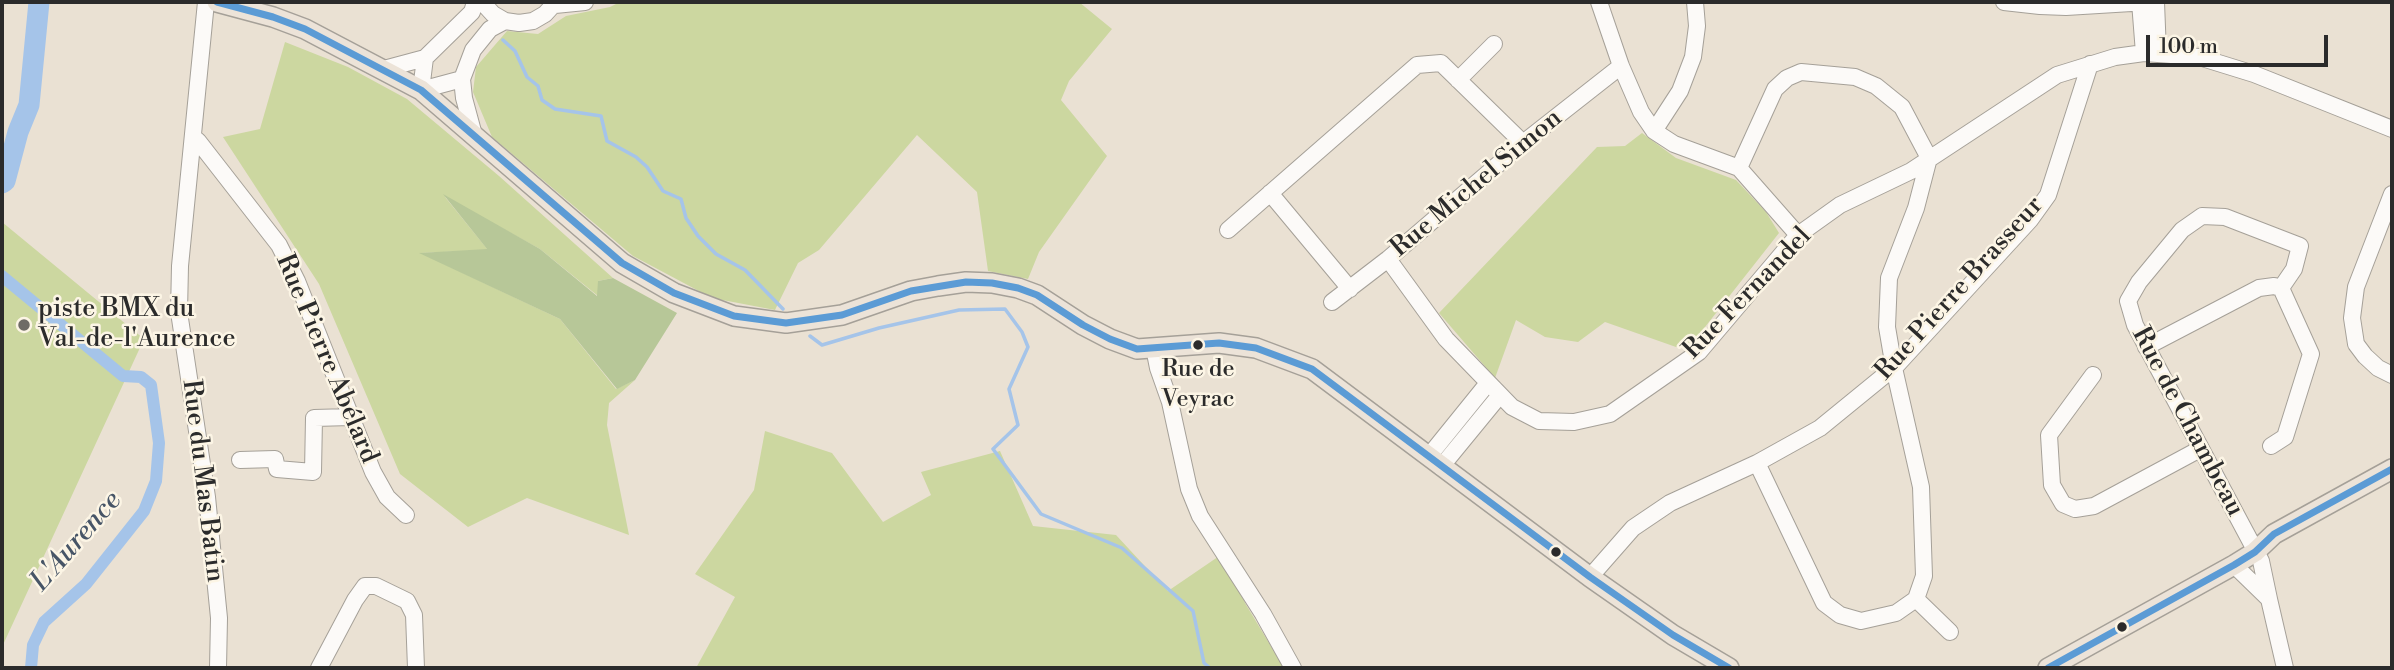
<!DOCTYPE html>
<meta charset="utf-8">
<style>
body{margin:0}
#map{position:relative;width:2394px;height:670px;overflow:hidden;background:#eae1d3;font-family:"Libre Bodoni",serif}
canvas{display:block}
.frame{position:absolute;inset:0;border:4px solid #2b2b2b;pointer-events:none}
.scale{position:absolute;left:2146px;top:35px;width:182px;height:32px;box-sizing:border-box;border:4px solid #2b2b2b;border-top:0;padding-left:9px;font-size:21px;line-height:24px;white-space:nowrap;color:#2b2b2b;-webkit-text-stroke:5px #fcf5e5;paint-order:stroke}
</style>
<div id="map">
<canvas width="2394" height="670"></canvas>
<div class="frame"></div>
<div class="scale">100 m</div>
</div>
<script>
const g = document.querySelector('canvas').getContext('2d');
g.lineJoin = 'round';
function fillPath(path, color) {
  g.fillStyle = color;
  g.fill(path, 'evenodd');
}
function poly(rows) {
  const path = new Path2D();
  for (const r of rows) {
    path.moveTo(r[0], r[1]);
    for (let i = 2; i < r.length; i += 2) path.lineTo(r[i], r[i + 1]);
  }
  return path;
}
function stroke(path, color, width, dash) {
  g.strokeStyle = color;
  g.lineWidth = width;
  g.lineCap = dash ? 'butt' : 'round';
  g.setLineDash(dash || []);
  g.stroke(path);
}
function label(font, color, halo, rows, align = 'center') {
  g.font = font + ' "Libre Bodoni",serif';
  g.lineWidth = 5;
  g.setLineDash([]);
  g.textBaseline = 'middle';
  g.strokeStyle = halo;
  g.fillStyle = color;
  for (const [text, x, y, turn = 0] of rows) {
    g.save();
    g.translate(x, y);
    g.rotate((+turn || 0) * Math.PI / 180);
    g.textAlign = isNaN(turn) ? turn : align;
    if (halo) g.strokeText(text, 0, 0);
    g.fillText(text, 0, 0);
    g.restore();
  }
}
const green = poly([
 [620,2,1079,2,1112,29,1069,81,1061,100,1107,156,1039,252,1028,279,988,271,977,192,917,135,819,250,798,263,775,310,712,298,633,256,492,137,473,92,476,67,507,31,538,34,566,16,610,7],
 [285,42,348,67,407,99,499,176,613,278,598,281,598,296,540,249,445,197,488,250,421,253,560,319,616,389,635,380,609,403,607,425,629,535,527,498,468,527,400,474,319,284,223,137,260,129],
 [1642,133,1676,158,1736,180,1766,212,1779,233,1694,341,1676,347,1605,322,1578,342,1545,337,1516,320,1495,378,1439,313,1597,147,1625,146],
 [2,222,144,339,2,647],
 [765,431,832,453,883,522,931,495,921,472,1000,451,1033,526,1116,535,1168,591,1228,550,1245,603,1284,668,696,668,735,597,695,574,754,490]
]);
const forest = poly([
 [443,194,540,249,597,296,598,281,613,278,677,313,635,380,617,389,560,319,419,253,487,249]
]);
const stream = poly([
 [503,40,515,51,527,77,538,86,542,100,555,109,601,116,607,141,636,157,647,167,663,191,681,199,686,218,698,236,716,254,745,270,783,309],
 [810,336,822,345,879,328,959,310,1005,309,1022,332,1028,347,1009,389,1018,425,993,449,1041,514,1122,548,1193,611,1204,663,1210,668]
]);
const canal = poly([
 [2,276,123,376,141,377,151,385,159,443,156,481,144,511,86,584,44,622,33,645,31,668]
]);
const river = poly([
 [2,183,5,181,18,132,29,105,39,2]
]);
const minor = poly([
 [206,2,180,266,179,312,207,497,219,618,218,668],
 [482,2,493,14,505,21,519,23,533,21,545,14,556,2],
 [1599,2,1621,66,1641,112,1654,131,1674,144,1739,168,1798,235],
 [2004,2,2040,6,2066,7,2148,2],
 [2140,2,2144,53],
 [2156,2,2158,53],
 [555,5,585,2],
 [425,58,421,90,462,79],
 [384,69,425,58,472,12,475,2],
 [1458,80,1494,44],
 [1654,131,1680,91,1693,57,1697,26,1695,2],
 [474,135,464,98,462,79,473,50,490,29,505,21],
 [193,137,198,141,279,245,297,281,373,472,387,497,406,515],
 [1739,168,1775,89,1787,78,1801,72,1855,77,1876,86,1902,107,1929,158,1916,208,1889,278,1887,327,1894,368,1921,487,1924,576,1916,599,1896,613,1861,621,1840,615,1824,603,1757,463],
 [1270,193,1350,289],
 [2392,194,2356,287,2352,318,2356,344,2365,356,2378,368,2392,375],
 [1228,230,1417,65,1441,63,1523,143],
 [1388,259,1446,339,1512,407,1539,421,1574,422,1610,414,1699,352,1798,235,1840,205,1911,171,2057,75,2115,57,2144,53,2199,57,2254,74,2392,129],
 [1332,302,1388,259,1523,143,1621,66],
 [2146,347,2259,288,2274,286,2281,288,2311,354,2285,437,2271,446],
 [1154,348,1158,368,1170,402,1189,489,1200,516,1263,614,1293,668],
 [2093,375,2049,435,2052,485,2063,504,2075,509,2094,506,2200,449],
 [1429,456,1488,383],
 [240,460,275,459,277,469,313,472,314,418,351,417],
 [1441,467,1500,395],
 [2234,565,2269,599,2261,561,2135,325,2128,301,2139,282,2182,230,2202,216,2225,217,2300,246,2294,269,2281,288],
 [1590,577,1633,528,1670,503,1757,463,1820,428,1896,366,2030,220,2048,195,2090,64],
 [1916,599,1950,632],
 [2269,599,2285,668],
 [319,668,355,600,365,586,376,586,407,601,414,615,416,668]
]);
const major = poly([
 [217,2,273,17,305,29,421,90,622,263,674,293,734,316,786,323,842,315,911,291,938,286,966,282,992,283,1018,288,1037,295,1083,325,1110,339,1137,349,1219,343,1256,348,1312,369,1590,577,1673,635,1729,668],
 [2048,668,2234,565,2255,552,2274,534,2392,469]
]);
const bus1 = poly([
 [217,2,273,17,305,29,421,90,622,263,674,293,734,316,786,323,842,315,911,291,966,282,992,283,1018,288,1037,295,1083,325,1110,339,1137,349,1219,343,1256,348,1312,369,1590,577,1673,635,1729,668],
 [2048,668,2234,565,2255,552,2274,534,2392,469]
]);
const markers = [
 [24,325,7,"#6e6b66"],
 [1198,345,6,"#2b2b2b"],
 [1556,552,6,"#2b2b2b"],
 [2122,627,6,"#2b2b2b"]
];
const busNames = [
 ["Rue de",1198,370],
 ["Veyrac",1198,400]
];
const streetNames = [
 ["Rue Michel Simon",1477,184,-40],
 ["Rue Pierre Brasseur",1960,289,-48],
 ["Rue Fernandel",1748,294,-46],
 ["Rue Pierre Abélard",326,359,67],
 ["Rue de Chambeau",2187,422,62],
 ["Rue du Mas Batin",202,481,83]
];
const poiNames = [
 ["piste BMX du",38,310],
 ["Val-de-l'Aurence",38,340]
];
const waterNames = [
 ["L'Aurence",77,542,-49]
];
fillPath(green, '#ccd7a0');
fillPath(forest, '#b7c798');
stroke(stream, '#a5c4e9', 3.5);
stroke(canal, '#a5c4e9', 12);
stroke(river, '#a5c4e9', 21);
stroke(minor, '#a5a098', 18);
stroke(major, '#a5a098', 22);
stroke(minor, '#fcfaf8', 16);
stroke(major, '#ece3d8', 19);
stroke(bus1, '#5b9bd5', 7);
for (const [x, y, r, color] of markers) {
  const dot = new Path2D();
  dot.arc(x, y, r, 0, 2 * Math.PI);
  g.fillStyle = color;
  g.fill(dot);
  stroke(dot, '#fcf5e5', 2.5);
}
label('24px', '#2b2b2b', '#fcf5e5', busNames);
label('26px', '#2b2b2b', '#fcf5e5', streetNames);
label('26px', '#2b2b2b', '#fcf5e5', poiNames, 'left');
label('italic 28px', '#475567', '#fcf5e5', waterNames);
</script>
